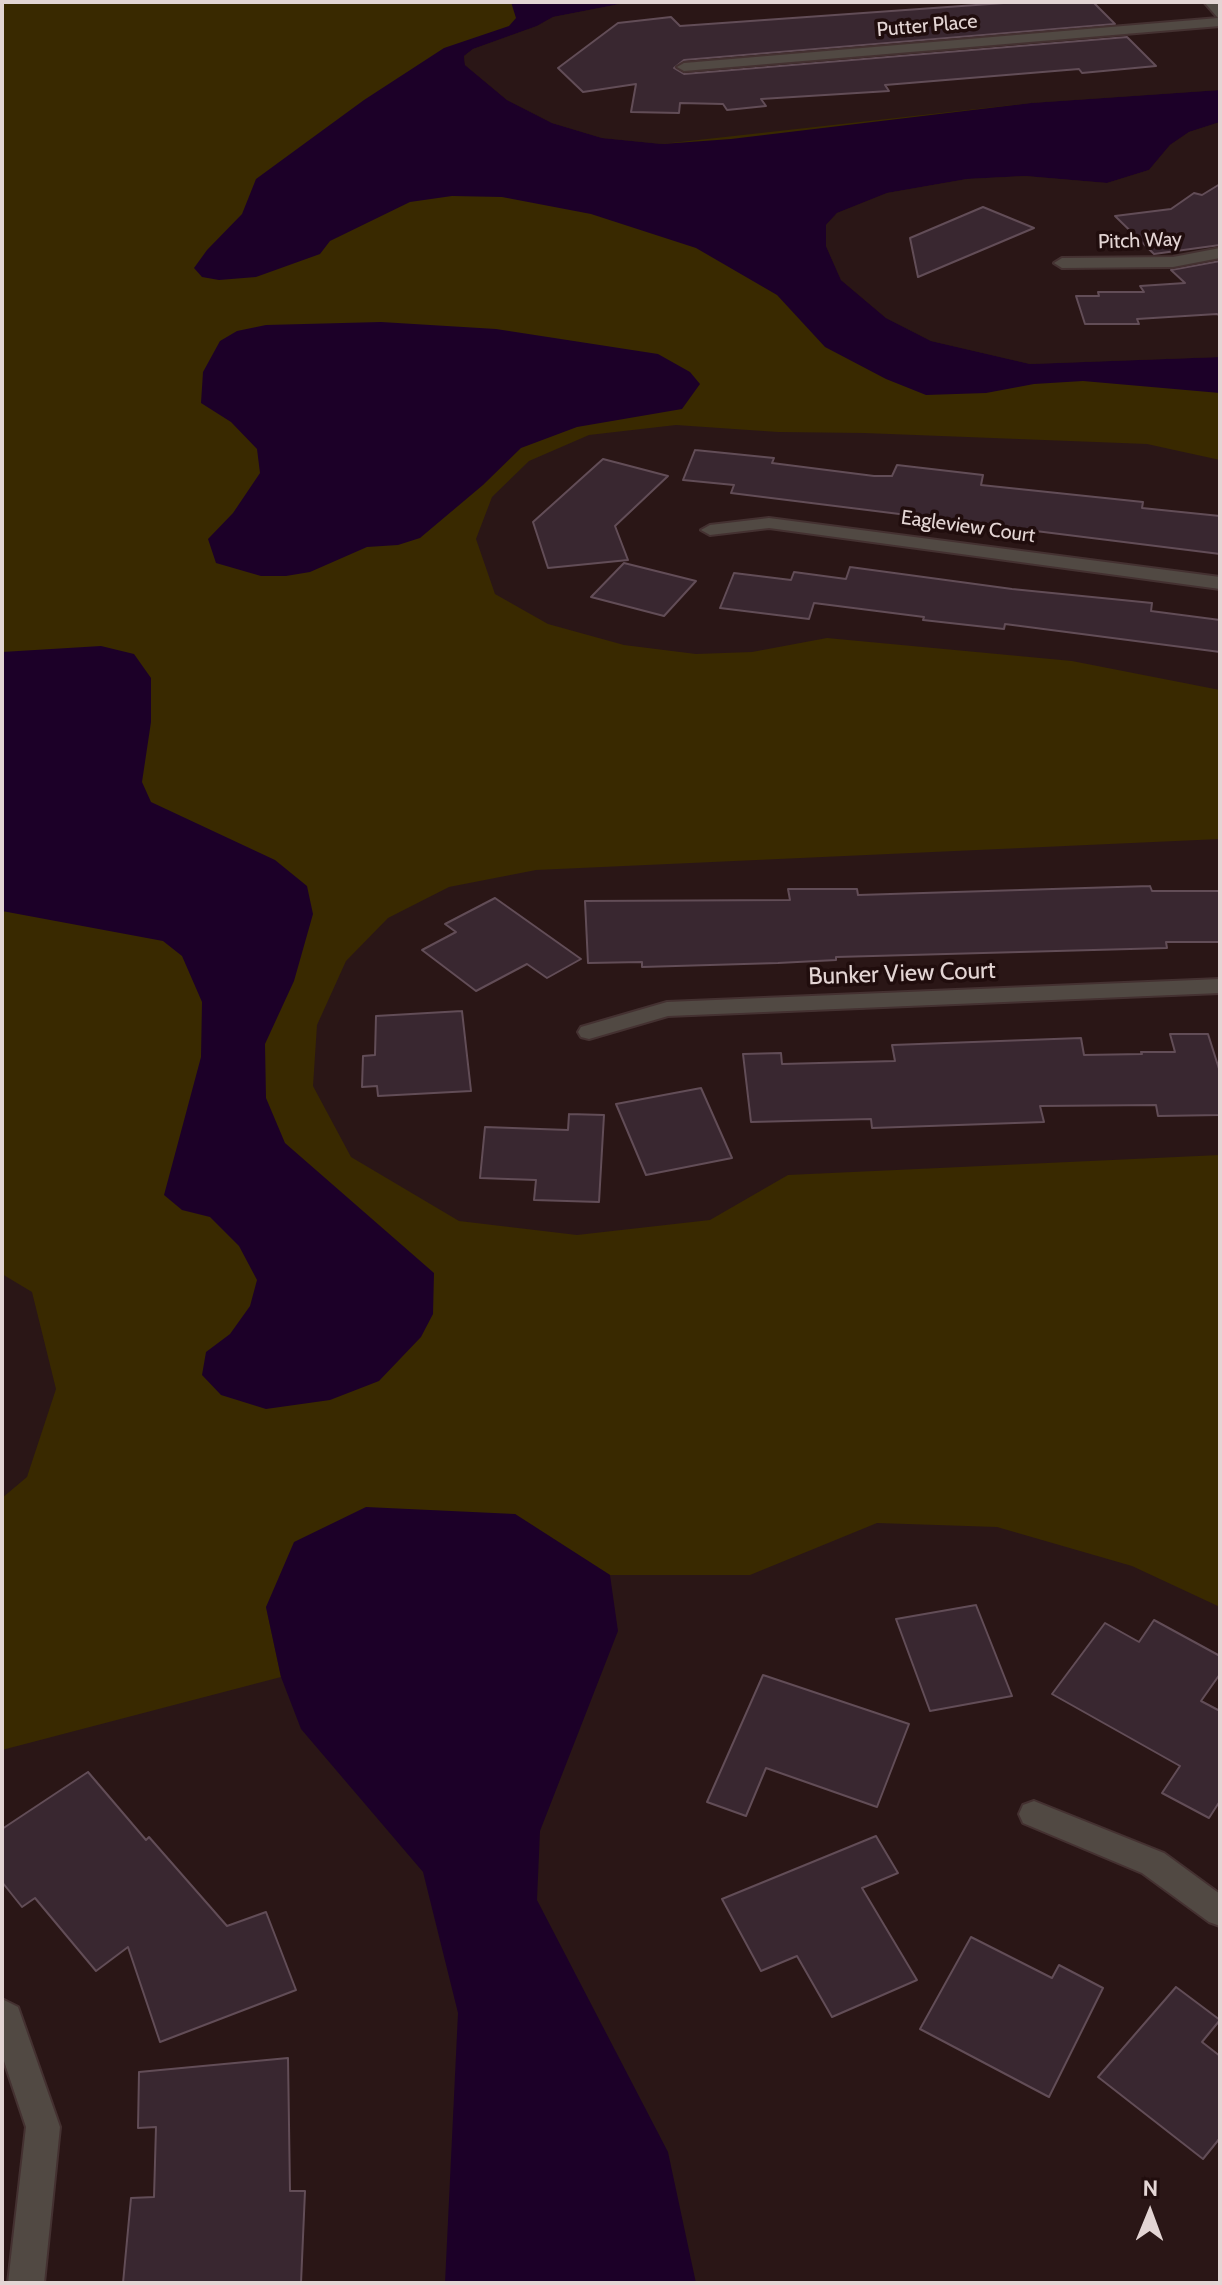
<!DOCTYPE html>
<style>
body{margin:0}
#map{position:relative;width:1222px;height:2285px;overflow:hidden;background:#2a1616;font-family:Cabin,sans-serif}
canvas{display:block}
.frame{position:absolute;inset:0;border:4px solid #e3d5d4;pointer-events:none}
.north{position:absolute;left:1110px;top:2173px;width:80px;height:80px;-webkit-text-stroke:6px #200d0d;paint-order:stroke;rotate:1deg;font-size:22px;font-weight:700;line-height:32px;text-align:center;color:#e3d5d4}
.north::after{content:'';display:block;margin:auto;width:28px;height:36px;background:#e3d5d4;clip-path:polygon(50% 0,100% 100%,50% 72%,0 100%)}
</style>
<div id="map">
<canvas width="1222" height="2285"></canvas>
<div class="frame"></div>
<div class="north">N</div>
</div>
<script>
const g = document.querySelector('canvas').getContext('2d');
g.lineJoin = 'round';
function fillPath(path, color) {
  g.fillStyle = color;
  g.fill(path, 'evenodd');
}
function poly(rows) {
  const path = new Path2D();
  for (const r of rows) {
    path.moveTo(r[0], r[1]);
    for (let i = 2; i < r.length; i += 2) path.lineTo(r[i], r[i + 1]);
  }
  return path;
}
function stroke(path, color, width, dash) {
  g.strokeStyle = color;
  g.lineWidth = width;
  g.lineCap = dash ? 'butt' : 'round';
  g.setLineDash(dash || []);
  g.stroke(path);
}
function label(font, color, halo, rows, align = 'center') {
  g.font = font + ' Cabin,sans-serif';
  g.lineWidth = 7;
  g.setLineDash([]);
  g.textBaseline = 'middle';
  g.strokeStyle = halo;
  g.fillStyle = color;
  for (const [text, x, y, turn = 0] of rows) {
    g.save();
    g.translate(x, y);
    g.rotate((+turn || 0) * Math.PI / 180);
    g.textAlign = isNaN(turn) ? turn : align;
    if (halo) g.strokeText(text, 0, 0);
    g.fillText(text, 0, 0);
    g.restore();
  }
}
const green = poly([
 [2,2,630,2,553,17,537,26,473,49,464,56,465,65,507,100,552,123,602,138,662,144,1031,103,1220,90,1220,122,1189,132,1170,145,1149,170,1107,183,1025,176,967,179,887,193,837,213,826,225,826,246,841,280,886,318,931,341,1030,364,1220,357,1220,460,1147,444,864,433,778,432,676,425,589,435,529,461,492,497,476,539,495,594,548,624,624,645,696,654,752,652,827,638,1072,661,1220,690,1220,839,536,870,449,887,388,918,346,961,317,1025,313,1086,351,1157,459,1221,577,1235,710,1220,788,1175,1220,1155,1220,1607,1132,1566,997,1527,877,1523,750,1575,610,1575,515,1514,266,1607,281,1677,2,1750,2,1498,27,1477,56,1389,32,1292,2,1274]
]);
const water = poly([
 [511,2,630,2,553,17,537,26,473,49,464,56,465,65,507,100,552,123,602,138,662,144,731,139,1031,103,1220,90,1220,122,1189,132,1170,145,1149,170,1107,183,1025,176,967,179,887,193,837,213,826,225,826,246,841,280,886,318,931,341,1030,364,1220,357,1220,393,1083,381,1034,384,986,393,926,395,886,379,825,347,777,295,696,248,591,214,502,197,452,196,410,202,330,241,320,254,256,277,219,280,202,277,194,268,207,250,242,214,256,179,364,100,444,48,509,26,516,18],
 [381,322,496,329,658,354,690,372,700,384,682,409,577,427,521,448,483,485,420,538,398,545,367,547,310,572,286,576,261,576,216,563,208,539,233,513,260,473,257,449,231,422,201,403,203,372,220,341,237,331,266,325],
 [101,646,134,654,151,678,151,722,142,782,151,802,275,860,307,886,313,914,294,981,265,1044,266,1098,285,1143,434,1273,433,1314,421,1337,379,1381,330,1400,266,1409,221,1395,202,1375,206,1352,230,1334,250,1306,257,1280,239,1246,210,1217,182,1210,164,1195,201,1057,202,1002,182,956,163,941,2,911,2,652],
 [366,1507,515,1514,610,1575,618,1631,540,1831,537,1900,668,2152,696,2283,445,2283,458,2013,423,1872,301,1729,281,1677,266,1607,294,1542]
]);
const building = poly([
 [1018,2,1093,2,1115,24,684,60,674,68,684,74,1127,37,1156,66,1082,73,1079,69,885,85,889,91,761,99,766,106,727,110,723,104,680,103,679,113,631,112,636,84,583,92,558,68,618,23,671,17,680,26,1018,2],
 [1220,184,1220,245,1154,254,1115,216,1171,209,1194,193,1202,195,1220,184],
 [983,207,1034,228,918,277,910,238,983,207],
 [1220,261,1220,316,1217,314,1137,319,1139,324,1085,324,1076,296,1099,296,1098,292,1144,292,1140,286,1185,283,1171,270,1220,261],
 [695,450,774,458,772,463,874,476,892,476,897,465,983,475,981,485,1143,502,1142,508,1220,516,1220,554,731,493,734,485,683,480,695,450],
 [603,459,668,476,615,526,628,560,548,568,533,522,603,459],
 [624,563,696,581,664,616,591,597,624,563],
 [850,567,1012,589,1152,603,1151,611,1220,620,1220,652,1005,624,1004,629,923,620,924,617,814,603,809,619,720,608,734,573,791,580,794,572,846,579,850,567],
 [1150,886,1152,891,1220,891,1220,942,1166,942,1167,948,836,957,836,960,778,963,642,967,642,962,588,963,585,901,790,900,788,889,857,889,858,895,1150,886],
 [495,898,581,959,547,978,527,964,476,991,422,950,456,932,445,924,495,898],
 [462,1011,471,1091,378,1096,377,1086,362,1087,363,1056,375,1055,376,1016,462,1011],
 [1170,1034,1208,1034,1220,1072,1220,1115,1158,1116,1156,1105,1040,1106,1044,1122,872,1128,871,1119,751,1122,743,1054,781,1053,782,1064,895,1061,892,1045,1081,1038,1084,1055,1142,1054,1141,1052,1175,1052,1170,1034],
 [701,1088,732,1158,646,1175,616,1104,701,1088],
 [569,1114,604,1115,599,1202,534,1200,536,1180,480,1178,485,1127,568,1130,569,1114],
 [976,1605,1012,1696,930,1711,896,1619,976,1605],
 [1154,1620,1220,1656,1220,1674,1201,1701,1220,1711,1220,1801,1209,1818,1162,1793,1180,1766,1052,1694,1105,1623,1139,1642,1154,1620],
 [763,1675,909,1724,877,1807,766,1768,746,1816,707,1802,763,1675],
 [88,1772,146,1840,149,1837,227,1926,266,1912,296,1990,160,2042,128,1947,96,1971,35,1898,22,1907,2,1882,2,1829,88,1772],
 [876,1836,898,1873,862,1888,917,1980,832,2017,797,1956,761,1971,722,1899,876,1836],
 [971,1937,1052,1978,1059,1965,1103,1988,1049,2097,920,2029,971,1937],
 [1176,1987,1220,2020,1202,2042,1220,2056,1220,2138,1203,2159,1098,2077,1176,1987],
 [288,2058,290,2191,305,2191,301,2283,123,2283,131,2198,154,2197,156,2127,138,2128,139,2072,288,2058]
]);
const street = poly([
 [1204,2,1217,2,1220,6,1220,26,684,71,677,67,684,63,1218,18,1204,2],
 [1220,248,1220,258,1173,267,1062,268,1054,263,1062,258,1173,257,1220,248],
 [769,518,1220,577,1220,589,769,528,710,535,701,530,710,525,769,518],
 [1220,979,1220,993,668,1016,589,1039,581,1037,578,1032,581,1027,667,1002,1220,979],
 [1034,1801,1164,1853,1220,1894,1220,1926,1209,1922,1142,1873,1023,1823,1019,1814,1023,1805,1034,1801],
 [2,1999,18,2007,60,2127,44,2283,8,2283,26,2127,2,2055,2,1999]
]);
const farStreetnames = [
 ["Putter Place",927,26,-5],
 ["Pitch Way",1140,241,-2],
 ["Eagleview Court",968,527,8]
];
const streetNames = [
 ["Bunker View Court",902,974,-2]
];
fillPath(green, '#392900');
fillPath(water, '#1c0028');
fillPath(building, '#392730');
stroke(building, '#624d57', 2);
stroke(street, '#443131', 4);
fillPath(street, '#514943');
label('20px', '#e3d5d4', '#200d0d', farStreetnames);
label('24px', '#e3d5d4', '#200d0d', streetNames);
</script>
